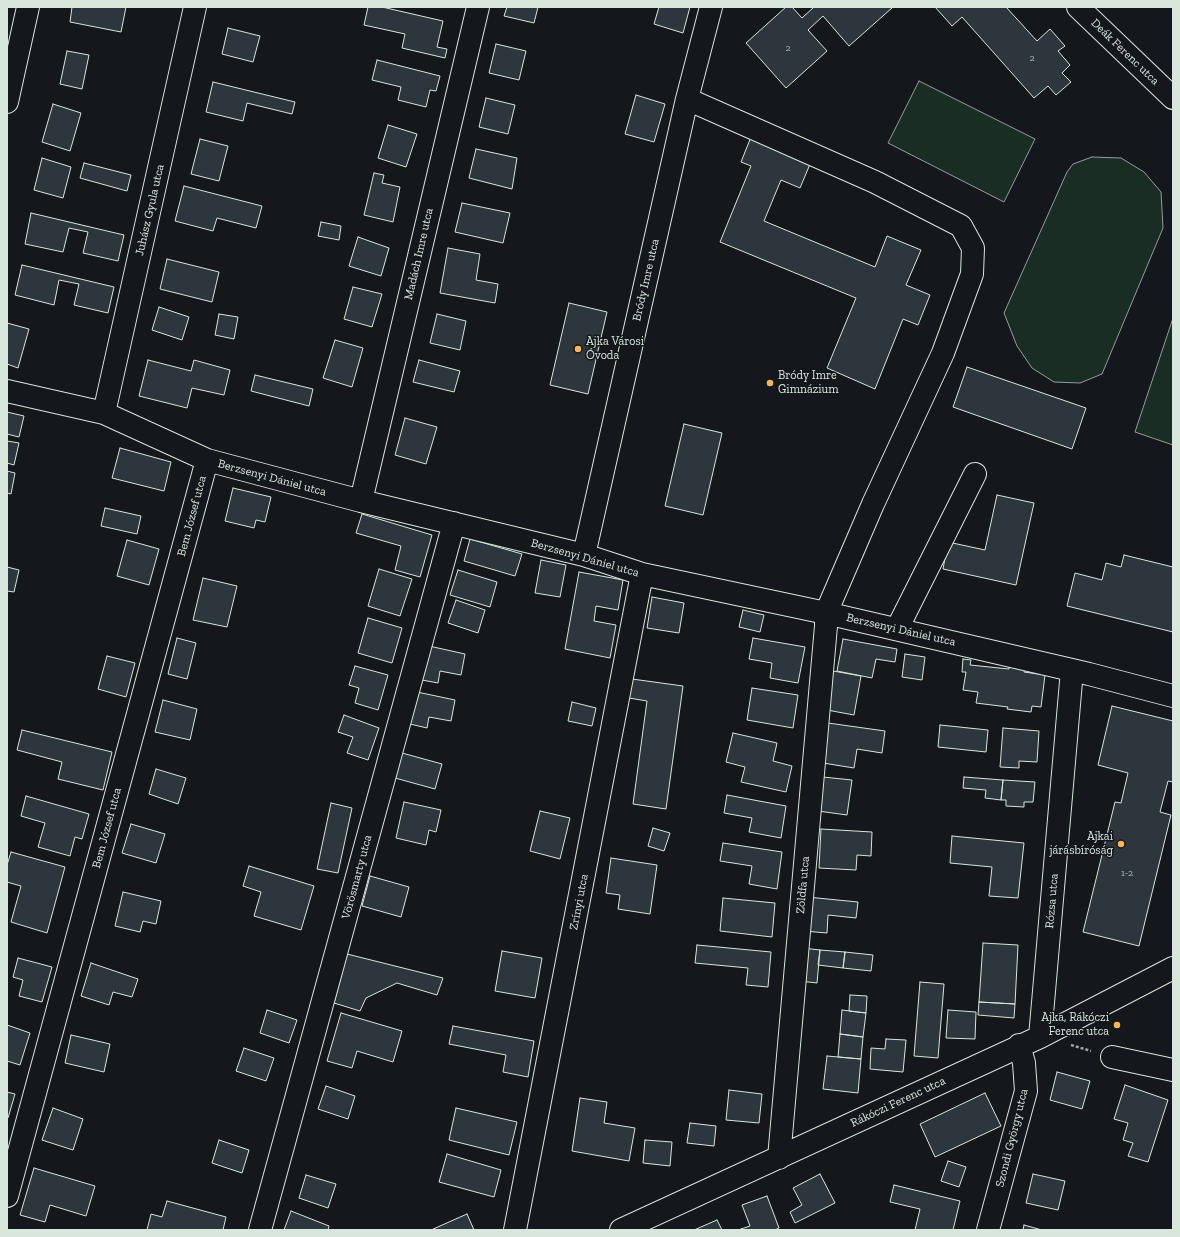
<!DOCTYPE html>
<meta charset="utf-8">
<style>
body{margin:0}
#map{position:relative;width:1180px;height:1237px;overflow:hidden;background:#14181c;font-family:"Zilla Slab",serif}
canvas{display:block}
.frame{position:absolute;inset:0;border:8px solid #d8e6dc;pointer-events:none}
</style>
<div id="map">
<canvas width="1180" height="1237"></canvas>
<div class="frame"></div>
</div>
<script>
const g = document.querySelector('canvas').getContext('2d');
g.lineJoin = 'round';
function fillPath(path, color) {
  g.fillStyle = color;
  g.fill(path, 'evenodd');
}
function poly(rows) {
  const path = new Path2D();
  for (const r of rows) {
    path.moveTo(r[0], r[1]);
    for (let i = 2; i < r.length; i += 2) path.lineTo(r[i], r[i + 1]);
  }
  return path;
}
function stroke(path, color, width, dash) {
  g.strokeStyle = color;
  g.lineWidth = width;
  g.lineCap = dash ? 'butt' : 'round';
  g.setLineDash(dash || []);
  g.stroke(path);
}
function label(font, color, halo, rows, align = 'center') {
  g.font = font + ' "Zilla Slab",serif';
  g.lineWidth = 3;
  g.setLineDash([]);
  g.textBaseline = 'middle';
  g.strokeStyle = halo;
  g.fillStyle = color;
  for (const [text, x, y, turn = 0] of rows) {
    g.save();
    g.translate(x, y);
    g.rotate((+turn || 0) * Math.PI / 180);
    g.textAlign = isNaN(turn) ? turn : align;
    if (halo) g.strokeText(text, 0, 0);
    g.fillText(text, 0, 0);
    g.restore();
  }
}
const green = poly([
 [919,81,1035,139,1004,202,888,143,919,81],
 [1092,157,1121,158,1144,172,1161,192,1163,228,1102,374,1080,383,1054,382,1032,368,1017,346,1004,313,1067,172,1073,164,1092,157],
 [1173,318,1173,445,1135,432,1173,318]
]);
const building = poly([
 [72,7,126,7,121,32,70,22,72,7],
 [368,7,382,7,443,21,437,47,447,49,445,58,402,48,405,34,364,25,368,7],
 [507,7,538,7,534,23,504,16,507,7],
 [659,7,690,7,683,33,654,24,659,7],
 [786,7,792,7,802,18,814,7,893,7,849,46,823,16,808,30,827,51,786,88,746,43,786,7],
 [935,7,1006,7,1037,41,1050,29,1065,46,1058,51,1070,65,1062,73,1071,82,1056,95,1048,86,1034,98,962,17,952,26,935,7],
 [228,28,260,36,253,62,222,54,228,28],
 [496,44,526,51,519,80,489,73,496,44],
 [67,51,89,55,82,89,60,84,67,51],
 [377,60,440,76,436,91,430,90,426,107,398,100,401,87,372,80,377,60],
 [213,82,295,102,292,114,247,103,243,121,206,112,213,82],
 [636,95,665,104,654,142,625,134,636,95],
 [486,98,515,105,508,134,479,127,486,98],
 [53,104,81,113,70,151,42,142,53,104],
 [388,125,417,134,406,167,378,158,388,125],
 [753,132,813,157,800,188,781,180,764,221,875,267,887,236,921,250,906,285,930,295,918,325,903,319,875,389,827,368,856,298,720,242,751,166,741,162,753,132],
 [200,139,228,146,219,181,191,174,200,139],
 [476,149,517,158,512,189,469,178,476,149],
 [42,158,71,167,63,198,34,190,42,158],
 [84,163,131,175,127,191,80,178,84,163],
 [374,173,384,175,382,183,400,187,393,222,364,215,374,173],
 [184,186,262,206,256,228,217,218,213,231,175,221,184,186],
 [462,203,510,213,503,243,455,232,462,203],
 [31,213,124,235,118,261,83,253,88,232,69,228,63,252,25,244,31,213],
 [321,222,341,226,339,240,318,236,321,222],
 [358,237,389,248,381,276,349,266,358,237],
 [448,248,480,254,476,280,498,284,495,303,440,293,448,248],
 [167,259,219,272,212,302,160,289,167,259],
 [22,265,114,287,108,313,74,305,79,284,59,280,54,305,15,295,22,265],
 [353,287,382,294,372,327,344,319,353,287],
 [569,303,607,312,588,394,550,385,569,303],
 [159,307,189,317,182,340,152,330,159,307],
 [219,314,238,317,234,339,215,335,219,314],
 [437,314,466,321,460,350,430,343,437,314],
 [7,323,29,329,18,368,7,364,7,323],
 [335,340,363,348,352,387,323,378,335,340],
 [148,360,191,371,194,360,230,370,224,395,192,388,187,408,139,396,148,360],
 [419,360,460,371,454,392,413,382,419,360],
 [967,367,1086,408,1072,449,953,407,967,367],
 [255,375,313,389,309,406,251,391,255,375],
 [7,412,24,416,19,437,7,434,7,412],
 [405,418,437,427,426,464,395,455,405,418],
 [684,424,722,433,703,515,665,506,684,424],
 [7,441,19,443,14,465,7,463,7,441],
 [120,448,171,462,164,491,112,478,120,448],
 [7,471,15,473,11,494,7,493,7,471],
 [233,488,271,497,265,522,256,520,254,528,225,521,233,488],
 [997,495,1034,503,1016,585,943,569,948,542,985,550,997,495],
 [105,508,141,516,137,534,101,526,105,508],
 [362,514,432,535,420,577,395,570,401,546,356,533,362,514],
 [470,539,522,554,515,576,464,561,470,539],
 [127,540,159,549,149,585,117,576,127,540],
 [1124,555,1173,567,1173,632,1067,606,1075,573,1102,580,1106,563,1121,567,1124,555],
 [541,560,566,565,560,597,535,593,541,560],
 [7,567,19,570,14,592,7,591,7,567],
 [379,569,412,579,400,616,368,606,379,569],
 [458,570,497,582,490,607,450,595,458,570],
 [579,572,623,580,618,610,596,606,594,621,616,625,610,658,565,649,579,572],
 [203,578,237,586,227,627,193,620,203,578],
 [652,597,684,603,679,633,647,628,652,597],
 [456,600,485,610,478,633,448,623,456,600],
 [743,610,764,615,760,632,739,627,743,610],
 [368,618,402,628,392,663,358,653,368,618],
 [177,638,196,643,187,679,168,674,177,638],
 [753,638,805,647,798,683,770,678,772,663,749,659,753,638],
 [843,639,897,649,895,662,876,659,872,678,837,671,843,639],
 [429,646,465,654,461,675,440,671,438,683,422,680,429,646],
 [905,654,925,657,922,680,902,677,905,654],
 [107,656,135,663,126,697,98,689,107,656],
 [963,659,971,660,970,665,1009,669,1009,666,1025,668,1024,672,1045,675,1041,707,1032,706,1031,712,1007,709,1008,707,976,703,978,692,963,690,966,672,962,672,963,659],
 [355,666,388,675,378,710,355,703,359,688,349,685,355,666],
 [833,671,861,676,854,715,827,710,833,671],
 [632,679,683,686,666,809,633,804,647,701,629,698,632,679],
 [752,688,798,695,793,728,747,720,752,688],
 [417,692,455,700,451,721,429,717,427,728,410,724,417,692],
 [163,700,197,709,190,740,155,732,163,700],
 [572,702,596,708,592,726,568,721,572,702],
 [1112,706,1173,721,1173,782,1168,781,1160,812,1171,815,1139,946,1083,932,1115,802,1121,803,1128,773,1098,765,1112,706],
 [344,715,379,728,368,760,347,753,353,737,338,732,344,715],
 [828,723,885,731,882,753,857,749,854,768,823,763,828,723],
 [940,725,988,730,986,752,938,747,940,725],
 [1003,728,1039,731,1037,762,1019,761,1019,768,1000,767,1003,728],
 [22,730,112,752,103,790,58,779,62,762,17,750,22,730],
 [733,733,777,743,773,761,792,766,786,792,741,782,745,767,726,762,733,733],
 [402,753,442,764,435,789,395,778,402,753],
 [156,769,186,778,178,804,149,794,156,769],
 [823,777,852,780,847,815,818,811,823,777],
 [964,777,1003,780,1001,800,985,798,986,790,963,788,964,777],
 [1003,780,1035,782,1033,802,1024,802,1024,807,1006,806,1006,800,1001,800,1003,780],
 [727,795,786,806,781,838,749,832,752,818,724,813,727,795],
 [26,796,89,814,82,839,75,837,70,856,38,847,45,823,21,816,26,796],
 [404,802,441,810,436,832,429,830,426,845,396,838,404,802],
 [331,803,352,808,338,873,317,869,331,803],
 [540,811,570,818,560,859,530,851,540,811],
 [131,824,165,834,156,863,122,853,131,824],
 [653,828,670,833,664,851,648,846,653,828],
 [821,829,872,832,871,856,857,855,856,870,819,868,821,829],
 [952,836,1024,843,1018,898,989,896,992,867,950,863,952,836],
 [723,843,782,852,777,889,749,884,752,866,720,861,723,843],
 [11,852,65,867,47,933,11,922,21,886,7,882,7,865,11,852],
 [611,858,657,865,650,914,618,909,620,895,606,893,611,858],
 [249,866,314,886,301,930,254,916,261,892,243,886,249,866],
 [370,876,409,887,401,917,362,906,370,876],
 [123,892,161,901,156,924,143,921,140,932,115,926,123,892],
 [807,897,858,902,856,918,828,915,827,933,804,931,807,897],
 [723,898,775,903,772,937,720,931,723,898],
 [983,943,1018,945,1015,1004,979,1002,983,943],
 [697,945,771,952,768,987,746,985,748,968,695,963,697,945],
 [803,948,820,950,817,983,800,981,803,948],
 [820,950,845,952,843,968,818,965,820,950],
 [502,951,542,958,535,998,495,991,502,951],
 [845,952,873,955,871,971,843,968,845,952],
 [347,954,443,978,437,995,397,983,366,998,360,1011,334,1003,347,954],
 [18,958,52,967,42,1002,19,996,23,980,13,977,18,958],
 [91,963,138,979,132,997,113,992,109,1005,81,996,91,963],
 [920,982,944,984,938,1058,914,1056,920,982],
 [850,995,867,996,866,1013,849,1011,850,995],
 [979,1002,1015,1004,1014,1018,978,1015,979,1002],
 [267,1010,297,1020,289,1043,260,1033,267,1010],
 [842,1010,866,1013,863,1037,840,1034,842,1010],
 [948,1010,976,1012,975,1039,946,1038,948,1010],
 [341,1013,402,1031,393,1062,357,1051,352,1068,327,1061,341,1013],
 [7,1025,30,1033,20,1065,7,1061,7,1025],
 [453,1026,534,1041,528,1077,503,1072,506,1055,449,1044,453,1026],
 [840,1034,863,1037,861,1059,838,1057,840,1034],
 [71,1035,110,1044,104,1072,65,1063,71,1035],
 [886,1039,906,1040,903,1072,870,1069,871,1048,885,1049,886,1039],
 [244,1048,274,1058,266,1081,236,1071,244,1048],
 [827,1056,861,1059,858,1093,823,1089,827,1056],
 [1057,1072,1090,1081,1082,1109,1050,1100,1057,1072],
 [1125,1085,1168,1100,1148,1162,1128,1156,1133,1143,1123,1140,1128,1123,1114,1119,1125,1085],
 [326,1086,355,1096,348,1119,318,1109,326,1086],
 [729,1090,762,1094,759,1123,726,1120,729,1090],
 [7,1092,15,1094,8,1118,7,1117,7,1092],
 [985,1093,1001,1126,935,1157,920,1124,985,1093],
 [580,1098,607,1102,604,1123,635,1128,629,1161,572,1151,580,1098],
 [53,1108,83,1119,73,1150,42,1140,53,1108],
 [456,1108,517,1122,509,1155,449,1140,456,1108],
 [690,1123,716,1126,714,1146,687,1143,690,1123],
 [219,1140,249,1150,242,1173,212,1163,219,1140],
 [645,1140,672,1142,670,1166,643,1163,645,1140],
 [447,1154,501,1170,494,1197,439,1182,447,1154],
 [948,1161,966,1167,959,1187,941,1181,948,1161],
 [34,1168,95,1186,86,1216,50,1205,45,1222,20,1215,34,1168],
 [820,1174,835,1203,795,1223,790,1212,802,1205,793,1188,820,1174],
 [1033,1174,1065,1181,1058,1210,1026,1203,1033,1174],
 [306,1175,336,1184,328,1208,299,1198,306,1175],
 [894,1185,960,1201,953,1230,915,1230,920,1209,890,1202,894,1185],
 [767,1196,779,1228,775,1230,738,1230,750,1226,742,1205,767,1196],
 [167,1201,226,1217,223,1230,147,1230,151,1214,162,1217,167,1201],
 [291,1211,329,1226,328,1230,284,1230,291,1211],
 [467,1214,474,1230,431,1230,467,1214],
 [717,1220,722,1230,694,1230,717,1220],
 [1024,1225,1042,1230,1023,1230,1024,1225]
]);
const path = poly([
 [1071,1045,1091,1051]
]);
const minor = poly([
 [1078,7,1173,98],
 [687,99,875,182,961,226,973,248,972,274,943,353,873,504,826,613,826,626,779,1158],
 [7,102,28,7],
 [7,391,104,413,207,460,361,501,584,555,642,574,826,613,1089,674,1173,696],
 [104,413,195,7],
 [361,501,478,7],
 [584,555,687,99,711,7],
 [897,629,975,474],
 [1040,1037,1072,670],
 [1112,1057,1173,1070],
 [7,1196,207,460],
 [260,1230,454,523],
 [515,1230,642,574],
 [621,1230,1040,1037,1173,968],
 [988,1230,1026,1091,1024,1063,1019,1045]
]);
const markers = [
 [578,349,4,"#ffb74d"],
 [770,383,4,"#ffb74d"],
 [1121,844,4,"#ffb74d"],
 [1117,1025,4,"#ffb74d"]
];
const numberNames = [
 ["2",788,48],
 ["2",1032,58],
 ["1-2",1127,873]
];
const streetNames = [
 ["Deák Ferenc utca",1125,52,44],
 ["Juhász Gyula utca",150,210,-77],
 ["Madách Imre utca",419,254,-77],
 ["Bródy Imre utca",646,280,-77],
 ["Berzsenyi Dániel utca",272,478,15],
 ["Bem József utca",192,516,-75],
 ["Berzsenyi Dániel utca",585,558,16],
 ["Berzsenyi Dániel utca",901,630,13],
 ["Bem József utca",107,828,-75],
 ["Vörösmarty utca",357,877,-75],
 ["Zöldfa utca",803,885,-85],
 ["Rózsa utca",1052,901,-85],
 ["Zrínyi utca",579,902,-79],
 ["Rákóczi Ferenc utca",898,1102,-25],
 ["Szondi György utca",1012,1138,-76]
];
const poiNames = [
 ["Ajka Városi",586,342],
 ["Óvoda",586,356],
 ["Bródy Imre",778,376],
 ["Gimnázium",778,390],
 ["Ajkai",1113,837,"right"],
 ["járásbíróság",1113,851,"right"],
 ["Ajka, Rákóczi",1109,1018,"right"],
 ["Ferenc utca",1109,1032,"right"]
];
fillPath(green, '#1a2d24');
stroke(green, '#939e99', 1);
fillPath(building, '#2c363c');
stroke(building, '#d8e6dc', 1);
stroke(minor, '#d8e6dc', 24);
stroke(path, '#9da8a2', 2.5, [3, 2]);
stroke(minor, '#14181c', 22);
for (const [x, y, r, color] of markers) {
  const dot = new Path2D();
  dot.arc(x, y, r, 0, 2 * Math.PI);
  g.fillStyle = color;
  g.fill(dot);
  stroke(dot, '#14181c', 1.5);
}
label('10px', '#adbab4', null, numberNames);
label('12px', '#d8e6dc', '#14181c', streetNames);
label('12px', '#d8e6dc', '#14181c', poiNames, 'left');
</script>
